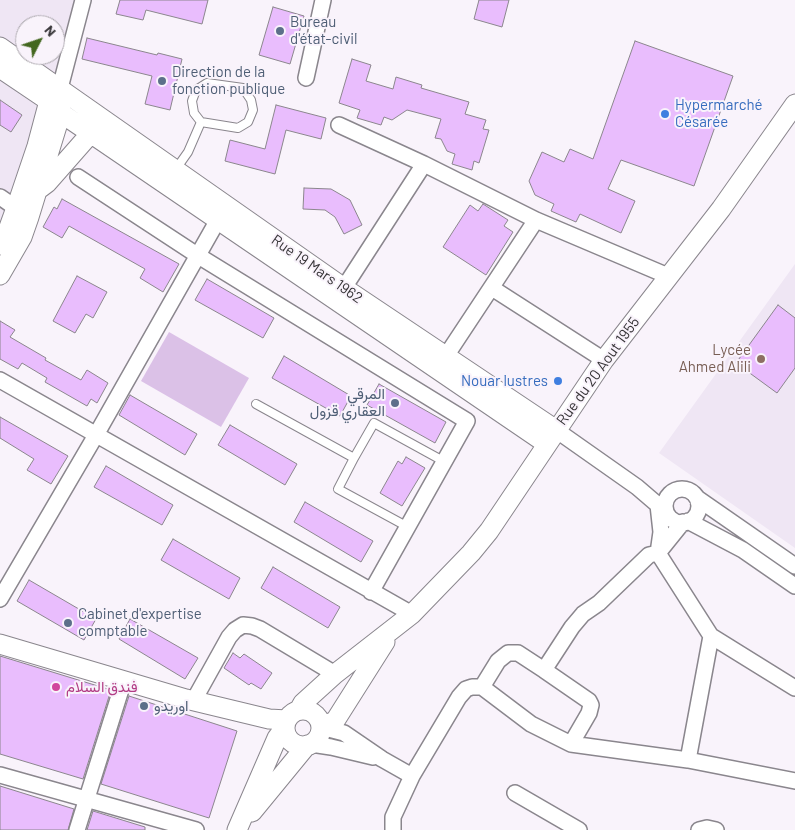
<!DOCTYPE html>
<meta charset="utf-8">
<style>
body{margin:0}
#map{position:relative;width:795px;height:830px;overflow:hidden;background:#f9f3fb;font-family:Barlow,sans-serif}
canvas{display:block}
.north{position:absolute;left:15px;top:15px;width:50px;height:50px;box-sizing:border-box;background:#f9f3fb;border:1px solid #aba7ad;border-radius:50%;rotate:49deg;font-size:14px;font-weight:700;line-height:20px;text-align:center;color:#363437}
.north::after{content:'';display:block;margin:auto;width:18px;height:22px;background:#43671f;clip-path:polygon(50% 0,100% 100%,50% 72%,0 100%)}
</style>
<div id="map">
<canvas width="795" height="830"></canvas>
<div class="north">N</div>
</div>
<script>
const g = document.querySelector('canvas').getContext('2d');
g.lineJoin = 'round';
function fillPath(path, color) {
  g.fillStyle = color;
  g.fill(path, 'evenodd');
}
function poly(rows) {
  const path = new Path2D();
  for (const r of rows) {
    if (r.length === 3) {
      path.moveTo(r[0] + r[2], r[1]);
      path.arc(r[0], r[1], r[2], 0, 2 * Math.PI);
      continue;
    }
    path.moveTo(r[0], r[1]);
    for (let i = 2; i < r.length; i += 2) path.lineTo(r[i], r[i + 1]);
  }
  return path;
}
function stroke(path, color, width, dash) {
  g.strokeStyle = color;
  g.lineWidth = width;
  g.lineCap = dash ? 'butt' : 'round';
  g.setLineDash(dash || []);
  g.stroke(path);
}
function label(font, color, halo, rows, align = 'center') {
  g.font = font + ' Barlow,Vazirmatn,sans-serif';
  g.lineWidth = 4;
  g.setLineDash([]);
  g.textBaseline = 'middle';
  g.strokeStyle = halo;
  g.fillStyle = color;
  for (const [text, x, y, turn = 0] of rows) {
    g.save();
    g.translate(x, y);
    g.rotate((+turn || 0) * Math.PI / 180);
    g.textAlign = isNaN(turn) ? turn : align;
    if (halo) g.strokeText(text, 0, 0);
    g.fillText(text, 0, 0);
    g.restore();
  }
}
const built = poly([
 [0,0,83,0,0,245],
 [25,25,55,25,55,55,25,55],
 [795,264,795,548,659,453]
]);
const green = poly([
 [169,332,249,378,221,427,141,381]
]);
const building = poly([
 [120,0,208,0,202,24,146,10,143,20,116,14,120,0],
 [479,0,509,0,502,27,474,19,479,0],
 [273,7,304,16,290,64,259,55,273,7],
 [87,38,157,55,158,53,182,59,170,110,145,104,152,76,82,59,87,38],
 [635,41,733,76,694,186,621,160,608,189,635,201,621,233,580,214,576,222,551,211,554,204,535,195,529,181,542,152,564,162,570,149,593,159,635,41],
 [352,59,371,65,366,81,393,89,396,77,422,85,421,88,469,102,465,114,486,120,483,129,489,130,479,163,474,161,472,170,452,164,455,154,447,151,441,139,435,138,441,119,407,110,392,120,384,117,381,125,357,118,360,110,339,103,352,59],
 [0,100,22,115,11,132,0,125,0,100],
 [276,105,326,118,321,139,286,130,275,174,225,161,230,140,265,149,276,105],
 [304,188,331,189,350,200,362,225,344,234,335,217,325,210,303,209,304,188],
 [62,199,179,264,163,292,140,278,145,269,69,226,62,238,43,227,54,207,57,209,62,199],
 [483,204,508,220,504,226,513,232,486,275,443,247,470,205,478,211,483,204],
 [77,276,107,292,93,318,86,314,75,333,53,321,77,276],
 [207,279,274,318,263,338,195,300,207,279],
 [778,305,795,318,795,368,777,393,736,363,778,305],
 [0,321,15,330,10,337,46,358,45,360,81,380,87,370,108,383,97,403,91,399,87,406,45,382,47,378,22,363,18,369,0,359,0,321],
 [284,356,351,396,340,416,272,378,284,356],
 [379,384,446,422,435,443,367,405,379,384],
 [130,395,197,434,185,455,119,415,130,395],
 [0,417,68,456,51,484,27,470,34,459,0,438,0,417],
 [230,425,297,464,285,485,218,445,230,425],
 [406,457,425,468,402,506,380,493,398,461,402,464,406,457],
 [106,466,173,505,162,525,94,487,106,466],
 [305,502,373,541,361,562,294,522,305,502],
 [173,539,240,578,229,599,161,560,173,539],
 [273,567,340,607,328,628,261,588,273,567],
 [29,580,96,619,84,640,17,601,29,580],
 [130,619,198,658,185,679,119,639,130,619],
 [233,653,240,658,244,654,272,673,261,689,251,683,249,685,224,668,233,653],
 [0,656,111,690,83,779,0,754,0,656],
 [129,696,237,731,209,818,101,784,129,696],
 [0,786,74,809,68,830,0,830,0,786],
 [93,811,145,827,145,830,87,830,93,811]
]);
const service = poly([
 [176,169,188,152,201,122,238,128,248,122,253,110,251,100,243,88,207,83,196,90,192,101,194,113,201,122],
 [256,404,354,458],
 [408,527,338,489,354,458,374,423,445,462]
]);
const minor = poly([
 [306,78,323,0],
 [60,88,83,0],
 [339,125,424,164,536,220,668,276],
 [78,177,197,255,467,421,371,592],
 [0,197,16,208],
 [492,288,604,360],
 [338,297,424,164],
 [446,356,536,220],
 [0,380,412,614],
 [556,430,637,487,665,511],
 [682,506,17],
 [697,498,795,566],
 [658,505,661,532,658,553,711,636,688,760],
 [688,521,743,550,795,586],
 [0,599,96,435,223,211],
 [711,636,795,688],
 [544,670,572,627,583,614,599,603,649,555,658,553,683,522],
 [482,687,498,661,508,653,518,653,544,670,589,701,591,705,589,713,571,744],
 [194,700,229,637,235,630,243,625,252,626,260,629,335,674],
 [321,727,344,733,382,759,412,776],
 [311,744,331,747,373,757],
 [0,775,196,830],
 [515,793,579,830],
 [77,830,124,680],
 [393,830,393,817,412,776,459,697,466,689,472,687,482,687,531,724,571,744,688,760,795,781],
 [699,830,707,828,716,830]
]);
const tertiary = poly([
 [0,47,344,288,556,430],
 [0,68,49,101,61,113,547,444],
 [39,189,47,183,91,133],
 [0,245,8,230,16,208,37,146,49,101,56,93],
 [0,275,22,237,29,217,61,113,60,101],
 [0,644,186,699,269,719,287,720],
 [299,710,303,703,335,674,412,614,471,553,489,531,604,360,721,209,795,104],
 [303,728,18],
 [321,727,335,721,385,642],
 [252,812,307,745],
 [237,830,277,738,285,727]
]);
const markers = [
 [280,31,5,"#5c6f8a"],
 [162,81,5,"#5c6f8a"],
 [665,114,5,"#3f7fe0"],
 [761,359,5,"#8d6e63"],
 [558,381,5,"#3f7fe0"],
 [395,403,5,"#5c6f8a"],
 [68,623,5,"#5c6f8a"],
 [56,687,5,"#d1479c"],
 [144,706,5,"#5c6f8a"]
];
const serviceNames = [
 ["Bureau",290,22],
 ["d'état-civil",290,39],
 ["Direction de la",172,72],
 ["fonction publique",172,89],
 ["المرقي",385,394,"right"],
 ["العقاري قزول",385,411,"right"],
 ["Cabinet d'expertise",78,614],
 ["comptable",78,631],
 ["اوريدو",154,706]
];
const shopNames = [
 ["Hypermarché",675,105],
 ["Césarée",675,122],
 ["Nouar lustres",548,381,"right"]
];
const streetNames = [
 ["Rue 19 Mars 1962",317,269,35],
 ["Rue du 20 Aout 1955",598,371,-54]
];
const educationNames = [
 ["Lycée",751,350],
 ["Ahmed Alili",751,367]
];
const hotelNames = [
 ["فندق السلام",66,687]
];
fillPath(built, '#efe6f4');
fillPath(green, '#dbc1e7');
fillPath(building, '#e9bdfd');
stroke(building, '#8b868d', 1);
stroke(service, '#8a868d', 10);
stroke(minor, '#8a868d', 18);
stroke(tertiary, '#8a868d', 21);
stroke(service, '#fff', 8);
stroke(minor, '#fff', 15);
stroke(tertiary, '#fff', 19);
for (const [x, y, r, color] of markers) {
  const dot = new Path2D();
  dot.arc(x, y, r, 0, 2 * Math.PI);
  g.fillStyle = color;
  g.fill(dot);
  stroke(dot, '#f9f3fb', 2);
}
label('15px', '#4e5e75', '#f9f3fb', serviceNames, 'left');
label('15px', '#366cbe', '#f9f3fb', shopNames, 'left');
label('15px', '#363437', '#f9f3fb', streetNames);
label('15px', '#785e54', '#f9f3fb', educationNames, 'right');
label('15px', '#b23c85', '#f9f3fb', hotelNames, 'left');
</script>
